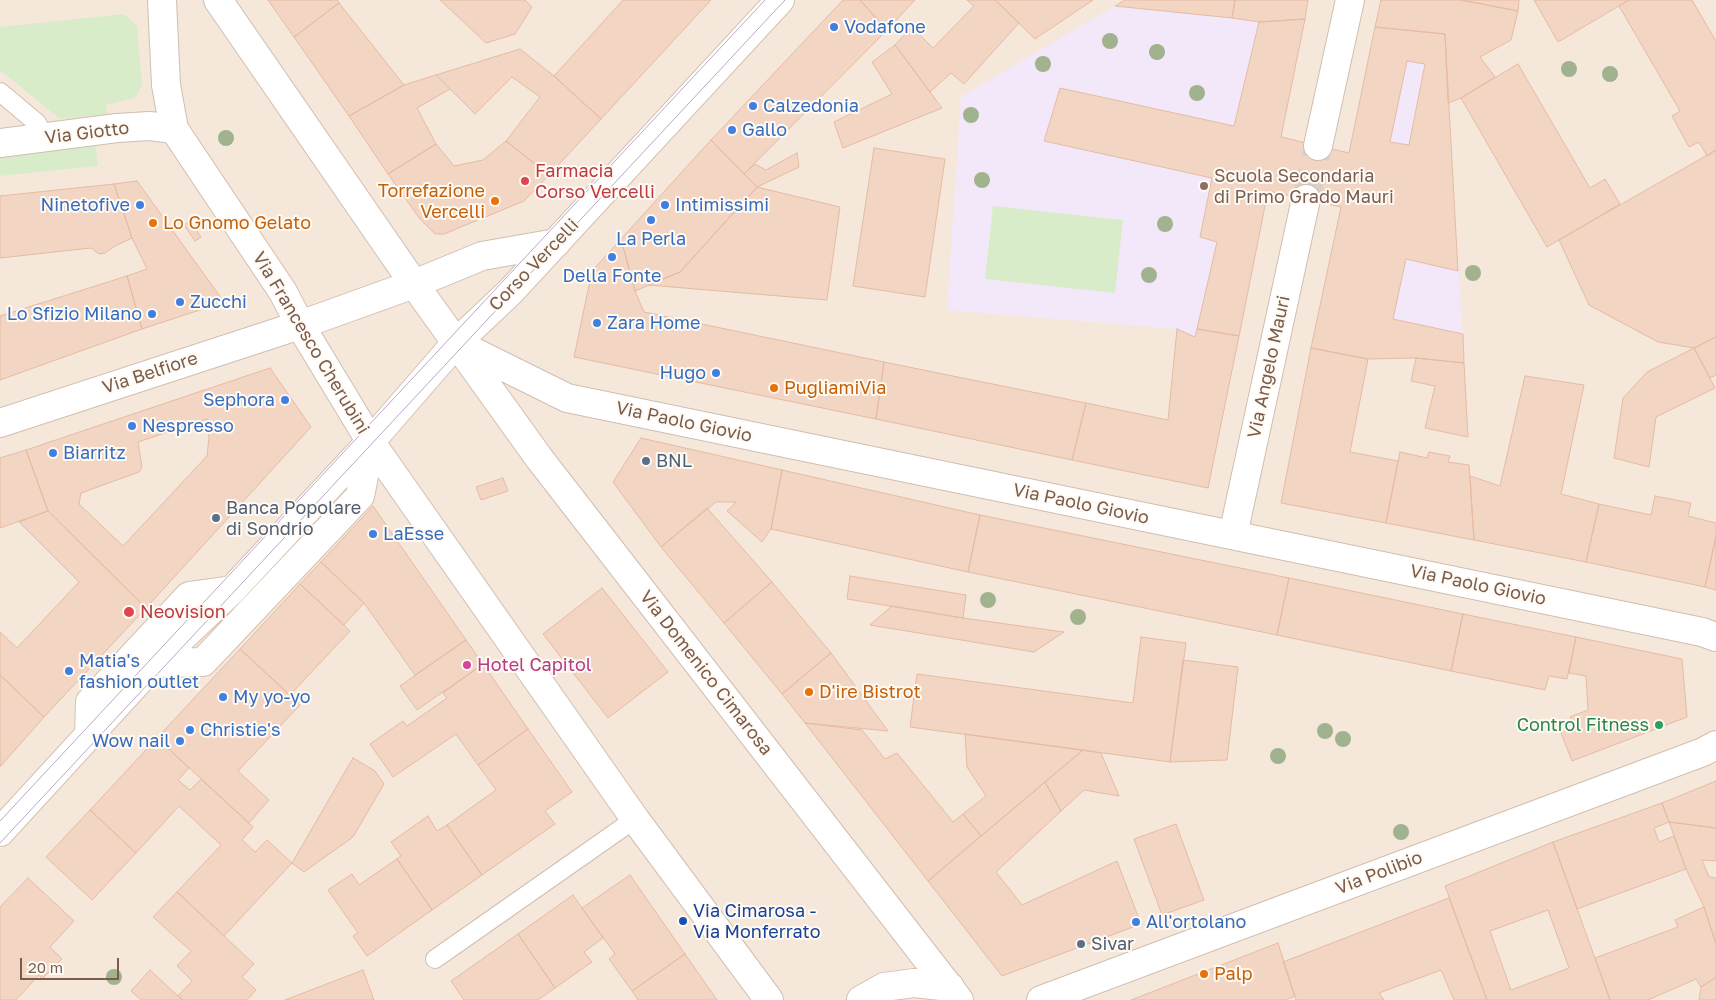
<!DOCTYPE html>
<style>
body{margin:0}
#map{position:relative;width:1716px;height:1000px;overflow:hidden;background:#fdf6ec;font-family:"Golos Text",sans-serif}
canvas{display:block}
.scale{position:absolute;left:20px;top:958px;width:99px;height:22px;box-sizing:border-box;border:2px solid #7a5c4d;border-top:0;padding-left:6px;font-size:15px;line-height:18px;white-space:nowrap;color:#7a5c4d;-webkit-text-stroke:4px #fffaf3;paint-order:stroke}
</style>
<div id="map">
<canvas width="1716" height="1000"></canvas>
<div class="scale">20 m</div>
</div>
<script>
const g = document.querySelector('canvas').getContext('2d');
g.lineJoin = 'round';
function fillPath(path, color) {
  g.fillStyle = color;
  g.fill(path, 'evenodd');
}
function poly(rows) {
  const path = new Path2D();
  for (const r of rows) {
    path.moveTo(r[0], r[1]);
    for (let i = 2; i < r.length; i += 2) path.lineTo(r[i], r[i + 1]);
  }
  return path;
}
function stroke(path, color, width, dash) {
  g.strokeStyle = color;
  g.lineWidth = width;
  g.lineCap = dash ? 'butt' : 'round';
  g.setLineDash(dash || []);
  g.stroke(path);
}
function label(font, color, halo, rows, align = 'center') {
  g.font = font + ' "Golos Text",sans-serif';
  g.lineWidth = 4;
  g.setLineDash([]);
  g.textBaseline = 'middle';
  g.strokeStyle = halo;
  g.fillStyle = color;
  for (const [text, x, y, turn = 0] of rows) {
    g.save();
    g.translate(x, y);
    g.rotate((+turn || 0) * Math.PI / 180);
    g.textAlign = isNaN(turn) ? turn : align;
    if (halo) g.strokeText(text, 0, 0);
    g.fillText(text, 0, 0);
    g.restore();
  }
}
const residential = poly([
 [0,0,215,0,453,342,0,827],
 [223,0,777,0,455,339],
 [787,0,1716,0,1716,1000,0,1000,0,849]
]);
const education = poly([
 [1115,6,1232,18,1305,19,1281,137,1349,153,1375,27,1445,34,1464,363,1416,358,1368,359,1311,348,1341,207,1269,191,1239,336,1197,329,1195,337,1177,329,947,310,961,97]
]);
const green = poly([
 [124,14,137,26,142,86,135,98,106,105,107,114,60,119,0,70,0,27],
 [95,141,98,166,0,176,0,151],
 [993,206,1123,220,1115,293,985,279]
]);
const building = poly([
 [268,0,337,0,339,3,294,37,268,0],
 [440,0,525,0,532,7,515,34,486,43,440,0],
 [623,0,711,0,601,119,554,76,623,0],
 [843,0,860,0,887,30,744,174,711,140,843,0],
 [860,0,915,0,887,30,860,0],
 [967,0,995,0,1019,23,964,84,951,73,930,92,895,45,912,27,933,48,974,6,967,0],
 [995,0,1093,0,1035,39,995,0],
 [1125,0,1235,0,1232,18,1115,6,1125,0],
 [1235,0,1308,0,1305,19,1259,22,1232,18,1235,0],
 [1381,0,1461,0,1518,11,1511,40,1480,57,1495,77,1461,98,1448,103,1445,34,1375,27,1381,0],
 [1461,0,1519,0,1518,11,1461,0],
 [1534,0,1629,0,1558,42,1534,0],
 [1629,0,1692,0,1716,41,1716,150,1707,156,1699,142,1689,147,1672,116,1680,111,1619,6,1629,0],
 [339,3,404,85,349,116,294,37,339,3],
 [1305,19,1281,137,1349,153,1375,27,1445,34,1458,271,1406,259,1393,319,1463,334,1464,363,1416,358,1368,359,1311,348,1341,207,1268,191,1239,336,1197,329,1217,242,1200,237,1212,178,1044,141,1060,88,1234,126,1259,22,1305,19],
 [1407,61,1425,64,1409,145,1390,142,1407,61],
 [895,45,942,108,843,148,834,122,892,94,872,62,895,45],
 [520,49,554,76,601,119,549,175,506,141,540,97,512,77,475,114,436,75,520,49],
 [1518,64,1590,188,1605,179,1620,204,1547,247,1461,98,1518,64],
 [436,75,450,89,417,108,436,144,388,174,349,116,404,85,436,75],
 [711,140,757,187,680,272,635,291,621,239,711,140],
 [506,141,549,175,524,201,444,234,435,234,420,219,388,174,436,144,454,166,483,160,506,141],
 [874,148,945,159,925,297,853,286,874,148],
 [1716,150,1716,337,1694,348,1658,342,1589,305,1559,240,1716,150],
 [797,153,799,167,757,187,744,174,755,164,766,170,797,153],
 [137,181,224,302,142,329,127,276,147,269,132,238,114,184,137,181],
 [114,184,132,238,115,246,105,253,99,254,91,248,0,258,0,196,114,184],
 [757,187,840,207,827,300,648,285,680,272,757,187],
 [190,221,201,237,195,241,184,225,190,221],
 [621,239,635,291,644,312,884,362,876,419,574,357,592,271,621,239],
 [127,276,142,329,0,380,0,316,127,276],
 [1177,329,1195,337,1197,329,1239,336,1208,488,1072,460,1086,403,1168,420,1177,329],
 [1716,337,1716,375,1710,378,1694,348,1716,337],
 [1311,348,1368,359,1350,452,1398,461,1386,523,1281,503,1311,348],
 [1694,348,1715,388,1656,417,1649,467,1614,458,1623,398,1647,372,1694,348],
 [1416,358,1464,363,1468,437,1425,428,1435,386,1411,381,1416,358],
 [884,362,1086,403,1072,460,876,419,884,362],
 [270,368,311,427,146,608,48,511,26,450,270,368],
 [207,419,209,437,207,456,123,546,79,504,81,493,139,472,142,467,138,442,207,419],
 [1525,376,1584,385,1561,494,1599,504,1586,562,1474,540,1470,476,1500,486,1525,376],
 [641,438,782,470,771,529,762,542,727,511,736,502,716,502,661,547,613,482,641,438],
 [26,450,48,511,0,528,0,458,26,450],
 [1400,452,1427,458,1429,452,1450,456,1448,462,1469,465,1474,540,1386,523,1400,452],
 [782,470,980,515,968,572,771,529,782,470],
 [503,478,508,491,481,500,476,487,503,478],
 [1655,496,1691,503,1688,516,1716,523,1716,536,1705,587,1586,562,1599,504,1651,515,1655,496],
 [373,506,466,640,415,675,364,603,321,562,373,506],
 [707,508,772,582,724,623,661,547,707,508],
 [48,511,146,608,44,717,0,675,0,632,17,648,79,582,19,522,48,511],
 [980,515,1289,578,1277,635,968,572,980,515],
 [1716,536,1716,590,1705,587,1716,536],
 [321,562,364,603,344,625,300,584,321,562],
 [850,576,966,595,963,618,847,599,850,576],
 [1289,578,1463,614,1451,671,1277,635,1289,578],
 [772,582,831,653,782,694,724,623,772,582],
 [300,584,350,631,290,695,240,649,300,584],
 [602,588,668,672,608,718,543,634,602,588],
 [892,606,963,618,1064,632,1034,652,870,625,892,606],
 [1463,614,1576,637,1567,679,1549,676,1545,690,1451,671,1463,614],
 [1141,637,1186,643,1170,762,910,727,917,674,1133,703,1141,637],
 [1576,637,1682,659,1687,717,1572,761,1561,733,1574,728,1570,717,1588,710,1586,676,1569,673,1576,637],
 [466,640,483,664,417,710,400,686,466,640],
 [240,649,300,705,238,771,269,800,249,823,157,738,240,649],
 [831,653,888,731,805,723,782,694,831,653],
 [1183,660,1238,667,1227,760,1170,762,1183,660],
 [483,664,528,729,478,765,456,734,393,777,370,744,403,721,407,726,447,698,443,693,483,664],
 [0,675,44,717,0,767,0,675],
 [805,723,862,730,885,759,897,753,953,822,963,814,981,836,928,881,805,723],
 [528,729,572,792,545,811,555,824,482,875,447,825,496,790,478,765,528,729],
 [965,734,1083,750,981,836,963,814,986,796,967,767,965,734],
 [157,738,189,768,178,780,190,790,201,779,253,827,242,840,255,852,267,840,292,863,224,936,177,892,221,845,179,806,136,853,90,810,157,738],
 [1083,750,1101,753,1119,796,1084,790,1061,811,1045,782,1083,750],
 [353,758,375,771,384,784,353,837,304,872,292,863,353,758],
 [1716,781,1716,828,1669,822,1662,803,1716,781],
 [1045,782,1061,811,996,872,1022,905,1117,861,1141,924,1002,976,928,881,1045,782],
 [1662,803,1669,822,1654,828,1659,842,1674,836,1686,869,1577,909,1553,842,1662,803],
 [90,810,136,853,92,900,46,857,90,810],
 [428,816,437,831,447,825,482,875,432,910,397,859,401,856,391,842,428,816],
 [1669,822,1716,828,1716,861,1702,860,1709,877,1716,878,1716,944,1704,907,1686,869,1669,822],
 [1176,824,1204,900,1162,915,1134,839,1176,824],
 [1553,842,1610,1000,1487,1000,1445,886,1553,842],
 [1548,910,1569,968,1511,990,1490,931,1548,910],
 [397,859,432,910,367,956,353,936,358,933,328,890,352,874,359,885,397,859],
 [630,875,685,954,632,991,609,959,615,954,582,908,630,875],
 [28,878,74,921,50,947,62,959,42,979,39,975,16,1000,0,1000,0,907,28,878],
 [177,892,254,964,242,977,256,990,247,1000,183,1000,178,996,192,981,177,966,191,951,153,917,177,892],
 [573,895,603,938,584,952,592,962,555,988,518,934,573,895],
 [1449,898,1487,1000,1454,1000,1441,970,1379,993,1384,1000,1296,1000,1283,962,1449,898],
 [1704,907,1716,944,1716,977,1701,987,1696,979,1648,1000,1610,1000,1595,958,1678,927,1675,920,1704,907],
 [518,934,555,988,538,1000,464,1000,451,981,518,934],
 [1278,943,1295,996,1286,1000,1131,1000,1278,943],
 [685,954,717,1000,638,1000,632,991,685,954],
 [150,970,178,996,183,1000,141,1000,131,991,150,970],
 [363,970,374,1000,285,1000,363,970],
 [1716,977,1716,1000,1699,1000,1701,987,1716,977]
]);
const streetTunnel = poly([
 [1306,199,1318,146]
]);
const lane = poly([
 [0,92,37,123,45,139],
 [435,959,635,819]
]);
const street = poly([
 [162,0,166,85,174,129,283,292,300,325,372,444,635,819,769,1000],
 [218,0,414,284,539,458,959,1000],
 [0,143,117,128,149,126,174,129],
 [1318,146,1350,0],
 [456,343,567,398,1702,632,1716,637],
 [0,423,300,325,414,284,482,256,556,243],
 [1233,535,1306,199],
 [861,1000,884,987,914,983,950,987],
 [1041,1000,1703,752,1716,745]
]);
const secondary = poly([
 [155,663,203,662,360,496,371,441],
 [89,736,90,702,189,596,232,590],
 [0,832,155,663,232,590,371,441,456,343,511,291,780,0]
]);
const tram = poly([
 [0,821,765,0],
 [0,843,785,0]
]);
const trees = [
 [1110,41],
 [1157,52],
 [1043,64],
 [1569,69],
 [1610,74],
 [1197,93],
 [971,115],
 [226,138],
 [982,180],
 [1165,224],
 [1473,273],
 [1149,275],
 [988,600],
 [1078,617],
 [1325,731],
 [1343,739],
 [1278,756],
 [1401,832],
 [114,977]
];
const markers = [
 [834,27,5,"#3f7fe0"],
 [753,106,5,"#3f7fe0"],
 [732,130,5,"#3f7fe0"],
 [525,181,5,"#e0444e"],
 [1204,186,5,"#8d6e63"],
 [495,201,5,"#e8710a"],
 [140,205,5,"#3f7fe0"],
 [665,205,5,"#3f7fe0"],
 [651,220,5,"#3f7fe0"],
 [153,223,5,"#e8710a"],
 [612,257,5,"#3f7fe0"],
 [180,302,5,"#3f7fe0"],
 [152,314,5,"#3f7fe0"],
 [597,323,5,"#3f7fe0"],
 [716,373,5,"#3f7fe0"],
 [774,388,5,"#e8710a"],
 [285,400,5,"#3f7fe0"],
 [132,426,5,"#3f7fe0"],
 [53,453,5,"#3f7fe0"],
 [646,461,5,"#5c6f8a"],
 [216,518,5,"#5c6f8a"],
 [373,534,5,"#3f7fe0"],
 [129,612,6,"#e0444e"],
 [467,665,5,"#d1479c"],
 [69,671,5,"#3f7fe0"],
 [809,692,5,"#e8710a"],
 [223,697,5,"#3f7fe0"],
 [1659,725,5,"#2e9e5b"],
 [190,730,5,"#3f7fe0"],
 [180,741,5,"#3f7fe0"],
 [683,921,5,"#1a4fb4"],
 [1136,922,5,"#3f7fe0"],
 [1081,944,5,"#5c6f8a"],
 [1204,974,5,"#e8710a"]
];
const shopNames = [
 ["Vodafone",844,27],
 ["Calzedonia",763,106],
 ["Gallo",742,130],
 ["Ninetofive",130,205,"right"],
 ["Intimissimi",675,205],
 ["La Perla",651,239,"center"],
 ["Della Fonte",612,276,"center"],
 ["Zucchi",190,302],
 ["Lo Sfizio Milano",142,314,"right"],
 ["Zara Home",607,323],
 ["Hugo",706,373,"right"],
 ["Sephora",275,400,"right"],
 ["Nespresso",142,426],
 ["Biarritz",63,453],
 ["LaEsse",383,534],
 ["Matia's",79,661],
 ["fashion outlet",79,682],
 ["My yo-yo",233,697],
 ["Christie's",200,730],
 ["Wow nail",170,741,"right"],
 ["All'ortolano",1146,922]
];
const streetNames = [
 ["Via Giotto",87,133,-7],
 ["Corso Vercelli",534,265,-46],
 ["Via Francesco Cherubini",311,343,59],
 ["Via Angelo Mauri",1269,367,-78],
 ["Via Belfiore",150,373,-18],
 ["Via Paolo Giovio",684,422,12],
 ["Via Paolo Giovio",1081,504,12],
 ["Via Paolo Giovio",1478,585,12],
 ["Via Domenico Cimarosa",706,673,52],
 ["Via Polibio",1379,873,-21]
];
const healthNames = [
 ["Farmacia",535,171],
 ["Corso Vercelli",535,192],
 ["Neovision",140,612]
];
const educationNames = [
 ["Scuola Secondaria",1214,176],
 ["di Primo Grado Mauri",1214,197]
];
const foodNames = [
 ["Torrefazione",485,191,"right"],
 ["Vercelli",485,212,"right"],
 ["Lo Gnomo Gelato",163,223],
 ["PugliamiVia",784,388],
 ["D'ire Bistrot",819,692],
 ["Palp",1214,974]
];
const serviceNames = [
 ["BNL",656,461],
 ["Banca Popolare",226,508],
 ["di Sondrio",226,529],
 ["Sivar",1091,944]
];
const hotelNames = [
 ["Hotel Capitol",477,665]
];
const leisureNames = [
 ["Control Fitness",1649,725]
];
const transitNames = [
 ["Via Cimarosa -",693,911],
 ["Via Monferrato",693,932]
];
fillPath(residential, '#f5e8da');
fillPath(education, '#f3e8fa');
fillPath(green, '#d8ecc9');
fillPath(building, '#f3d5c3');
stroke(building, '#e6bba3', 1);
stroke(streetTunnel, '#dcd0c4', 28, [28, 14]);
stroke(lane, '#d1beb0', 20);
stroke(street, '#d1beb0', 30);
stroke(secondary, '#d6c0b0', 30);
stroke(lane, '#fff', 18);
stroke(street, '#fff', 28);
stroke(secondary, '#fff', 28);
stroke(tram, '#b9a8c9', 1);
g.fillStyle = '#a0b28e';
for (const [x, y] of trees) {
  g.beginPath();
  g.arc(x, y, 8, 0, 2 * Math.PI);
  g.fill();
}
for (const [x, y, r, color] of markers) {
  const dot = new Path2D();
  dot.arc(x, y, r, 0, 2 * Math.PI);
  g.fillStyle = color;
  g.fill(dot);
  stroke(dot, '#fffaf3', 2);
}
label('18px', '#366cbe', '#fffaf3', shopNames, 'left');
label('18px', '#7a5c4d', '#fffaf3', streetNames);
label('18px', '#be3a42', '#fffaf3', healthNames, 'left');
label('18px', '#785e54', '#fffaf3', educationNames, 'left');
label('18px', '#c56008', '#fffaf3', foodNames, 'left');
label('18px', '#4e5e75', '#fffaf3', serviceNames, 'left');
label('18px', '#b23c85', '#fffaf3', hotelNames, 'left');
label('18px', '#27864d', '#fffaf3', leisureNames, 'right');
label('18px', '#164399', '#fffaf3', transitNames, 'left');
</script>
